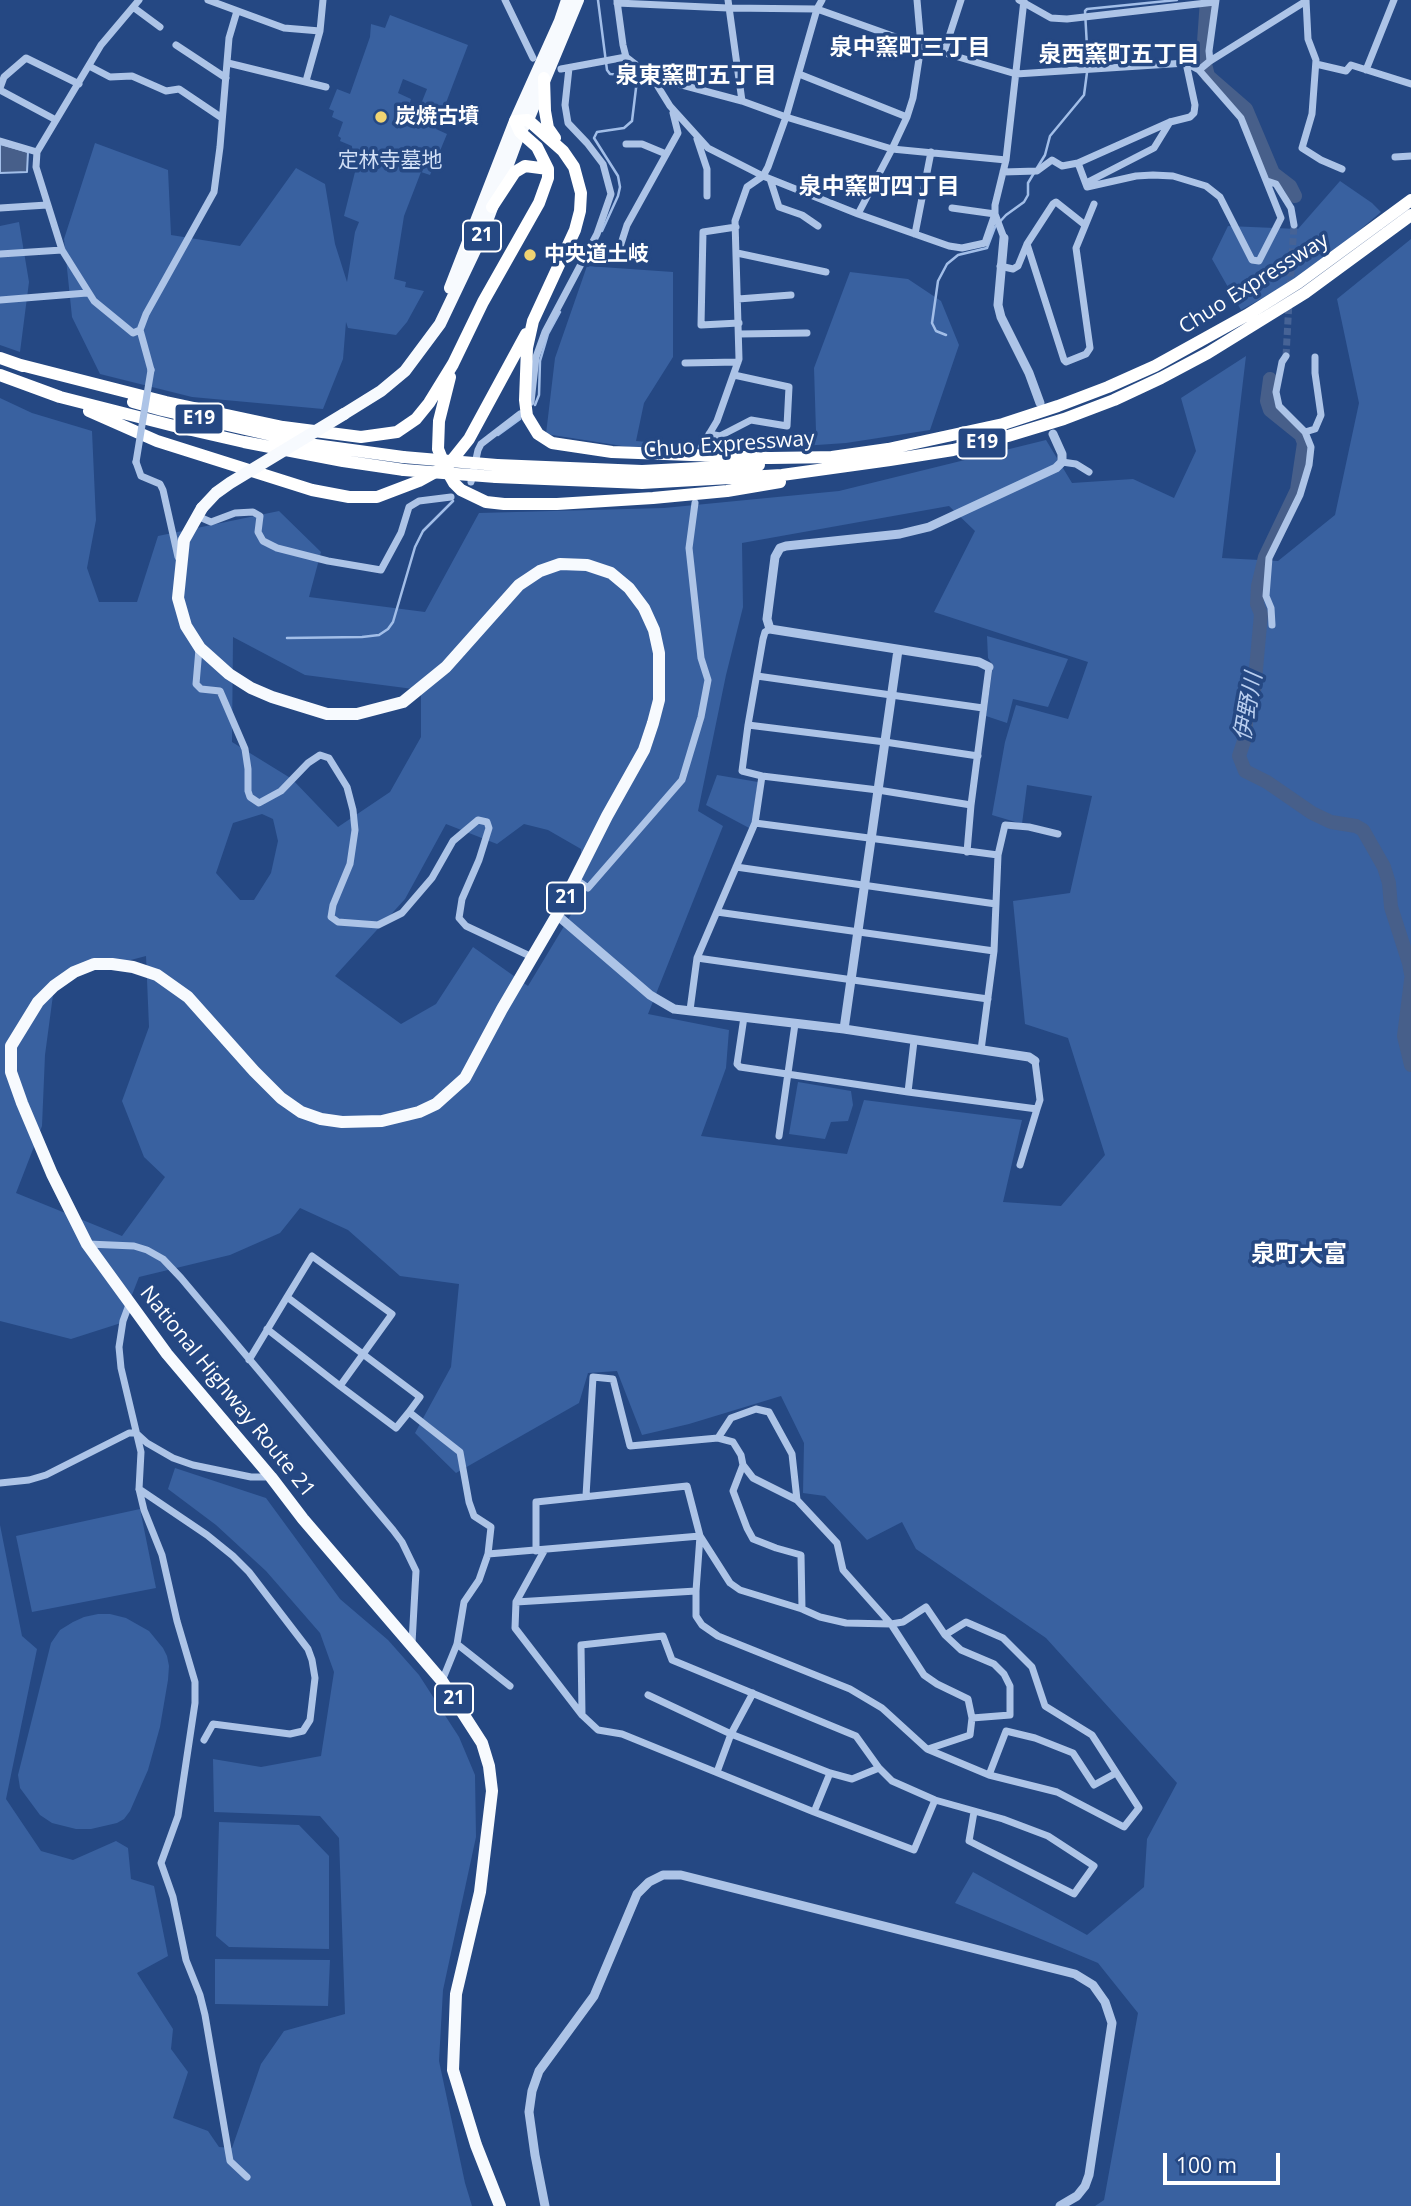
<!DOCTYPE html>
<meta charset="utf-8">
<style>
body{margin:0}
#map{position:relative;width:1411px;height:2206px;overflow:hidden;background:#254883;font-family:"Open Sans",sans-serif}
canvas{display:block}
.scale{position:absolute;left:1163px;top:2153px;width:117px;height:32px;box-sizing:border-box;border:4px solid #fff;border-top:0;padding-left:9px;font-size:21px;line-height:24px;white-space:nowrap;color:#fff;-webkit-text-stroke:5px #254883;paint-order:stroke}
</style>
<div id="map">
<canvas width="1411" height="2206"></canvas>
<div class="scale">100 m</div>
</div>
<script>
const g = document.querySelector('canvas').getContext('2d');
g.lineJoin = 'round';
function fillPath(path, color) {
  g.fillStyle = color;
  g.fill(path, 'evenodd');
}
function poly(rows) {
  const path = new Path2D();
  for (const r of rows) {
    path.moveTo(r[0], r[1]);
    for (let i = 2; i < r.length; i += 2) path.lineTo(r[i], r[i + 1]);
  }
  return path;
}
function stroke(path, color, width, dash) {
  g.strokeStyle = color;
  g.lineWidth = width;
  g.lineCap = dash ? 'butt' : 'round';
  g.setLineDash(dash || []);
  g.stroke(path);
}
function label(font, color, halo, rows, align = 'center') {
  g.font = font + ' "Open Sans","Noto Sans JP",sans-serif';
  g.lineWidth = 7;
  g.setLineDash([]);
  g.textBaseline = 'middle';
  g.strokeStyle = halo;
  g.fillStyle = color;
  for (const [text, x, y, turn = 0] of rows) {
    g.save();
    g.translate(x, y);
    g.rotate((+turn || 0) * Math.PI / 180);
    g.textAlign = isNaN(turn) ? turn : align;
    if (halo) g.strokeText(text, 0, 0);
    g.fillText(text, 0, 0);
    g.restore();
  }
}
const green = poly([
 [390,15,468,45,436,129,447,134,430,175,421,172,404,216,394,279,406,282,405,287,424,291,407,322,396,335,348,328,346,322,343,359,323,409,192,397,100,374,72,317,64,239,95,143,168,170,171,235,240,246,296,168,325,184,335,244,347,282,355,232,359,222,344,216,357,164,353,162,355,158,350,156,352,146,340,141,341,138,338,136,343,122,332,117,334,111,329,109,337,89,350,94,370,37,371,24,385,28],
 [403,79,427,89,419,109,409,106,411,99,398,93],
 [1340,181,1372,203,1381,212,1310,272,1241,310,1212,259,1228,226,1298,229],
 [19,222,29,282,20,352,0,345,0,226],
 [1411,239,1411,2206,1095,2206,1104,2200,1138,2013,1098,1963,955,1903,973,1872,1087,1935,1144,1887,1147,1839,1177,1783,1046,1638,916,1549,902,1522,867,1540,825,1496,803,1493,804,1443,781,1396,689,1424,642,1435,617,1371,588,1373,579,1403,456,1473,415,1433,451,1367,459,1284,400,1276,348,1230,300,1208,280,1233,230,1255,139,1277,121,1323,71,1339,0,1321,0,398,32,413,92,431,96,520,87,568,99,602,137,602,158,536,279,511,321,552,309,597,425,612,479,513,664,508,839,491,1046,440,1072,483,1133,479,1174,498,1196,451,1181,398,1246,356,1222,558,1278,561,1335,515,1359,403,1337,299],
 [949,506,975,531,934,612,1088,662,1068,719,1016,705,1005,742,992,815,1022,824,1027,785,1092,796,1070,893,1013,901,1025,1024,1068,1038,1105,1155,1061,1206,1003,1202,1022,1120,864,1100,847,1154,701,1136,726,1068,729,1030,648,1014,723,826,698,811,726,675,743,607,742,543],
 [233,637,305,675,421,690,421,737,390,792,338,827,292,779,232,742],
 [262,814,273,819,278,841,271,873,254,900,240,900,216,873,233,823],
 [446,824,497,844,524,824,548,830,581,849,581,898,528,986,473,947,436,1004,401,1024,335,976,405,899],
 [146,956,149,1027,122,1101,144,1157,165,1177,122,1236,16,1193,42,1126,45,1055,55,980],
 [587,266,673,272,673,357,644,403,636,441,727,449,816,431,814,368,850,272,908,279,941,301,959,345,930,430,846,443,729,451,635,448,546,434,555,358],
 [987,636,1068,659,1048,707,1013,699,1007,723,986,716,993,665,988,658],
 [717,775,758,782,751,829,706,805],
 [798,1082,851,1091,853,1105,848,1121,831,1122,825,1139,789,1134],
 [175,1468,266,1498,340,1599,388,1640,419,1675,459,1737,475,1775,476,1837,443,1990,439,2061,465,2183,472,2206,0,2206,0,1525,22,1636,37,1649,6,1799,41,1851,73,1860,116,1841,128,1848,131,1879,154,1886,168,1956,137,1973,173,2029,171,2049,188,2072,173,2118,208,2131,219,2147,232,2148,261,2064,284,2031,345,2014,339,1838,320,1816,214,1812,213,1759,261,1767,321,1756,334,1672,320,1633,266,1571,216,1525,168,1489],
 [140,1509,156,1588,32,1612,16,1536],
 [98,1614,110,1614,126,1618,149,1631,163,1648,167,1656,169,1666,168,1680,160,1727,148,1770,130,1811,124,1819,117,1823,91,1829,76,1829,52,1823,40,1815,20,1788,18,1775,51,1643,60,1630,73,1622,84,1617],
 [219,1822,299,1825,329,1856,329,1949,229,1947,216,1936],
 [215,1959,330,1960,328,2006,215,2004]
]);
const water = poly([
 [0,144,28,152,27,172,0,173,0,144]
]);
const stream = poly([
 [598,0,607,70,610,74,633,75,637,80,632,121,624,128,597,132,594,138,618,176,620,187,618,196,602,231],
 [1037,168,1045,155,1050,136,1084,95,1088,65,1085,11,1087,9,1177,0],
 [587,259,597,240],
 [946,335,936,331,932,323,938,281,947,264,958,255,987,248,995,227,1006,215,1024,202,1028,195,1028,183,1034,173],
 [535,405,539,395,540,361,548,334,560,312],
 [498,435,520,419],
 [287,638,362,637,379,635,388,629,393,622,415,547,423,531,453,501]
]);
const river = poly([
 [1207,0,1203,56,1208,76,1246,109,1273,173,1290,186,1295,196],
 [1270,379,1267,401,1270,410,1301,435,1304,443,1297,490,1265,557,1258,586,1257,604,1261,614,1254,691,1246,699,1246,735,1239,756,1245,771,1267,782,1312,813,1331,822,1356,826,1363,830,1384,867,1389,883,1391,907,1409,963,1411,974],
 [1411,980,1404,1036,1411,1065]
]);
const minorTunnel = poly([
 [1290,287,1294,225],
 [1286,356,1289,302]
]);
const minor = poly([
 [208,0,284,28,320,31],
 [505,0,533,58],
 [728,0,742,101],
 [1019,0,1051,18,1067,19,1215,2],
 [1306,0,1308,39,1316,60,1312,114,1302,148,1321,160,1342,169],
 [617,1,623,45,626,57,652,77,742,101,786,117,892,149,1006,160],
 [617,3,728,8,817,9,921,46,1016,74,1186,63,1199,70,1241,118,1281,218,1259,261,1252,260,1220,197,1206,186,1173,176,1153,175,1136,176,1087,187,1078,163],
 [133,7,160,27],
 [176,45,226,78],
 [944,52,961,0],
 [1210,61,1209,51,1216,0],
 [228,63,326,87],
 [1316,64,1346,71,1351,65,1411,84],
 [89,66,110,77,132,76,166,91,179,89,222,118],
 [561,69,626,57],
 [1199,70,1210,61,1306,1],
 [1366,70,1394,0],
 [799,74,907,117],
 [652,77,670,106,708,148,763,176,858,214,949,246,962,248,985,243,995,214],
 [306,81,320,31,323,0],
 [0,88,4,77,26,58,79,84],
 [0,90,56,120],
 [697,139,707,169,707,196],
 [0,141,37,152],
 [626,144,642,144,666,154],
 [1395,157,1411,156],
 [1003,172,1037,171,1052,160,1062,166,1078,163,1170,122,1190,117,1194,113,1195,105,1186,63],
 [770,179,779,207,802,215,818,226],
 [1267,181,1276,184,1291,208,1294,225],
 [1086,183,1154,148,1170,122],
 [0,208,47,205],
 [952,208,995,214],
 [858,214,892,149,907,117,913,98,921,46,917,0],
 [736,227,703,232,701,325,739,323],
 [915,234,931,152],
 [1004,238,995,214,995,205,1006,160,1024,0],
 [1027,244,1064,360,1066,362,1086,354,1090,348,1076,248,1094,204],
 [62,250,94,301,133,333,140,330],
 [619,250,627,225,678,133,673,113],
 [737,253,826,272],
 [0,254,62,250,36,167,37,152,101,45,139,0],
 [1000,266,1013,269,1018,266,1027,244,1053,204,1056,202,1085,225],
 [738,299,791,295],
 [0,300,87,293],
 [739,334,807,333],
 [685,363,738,362],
 [151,370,140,330,146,314,214,192,220,147,229,38,237,11],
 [531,402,536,357,545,332,597,234,611,194,603,164,587,143,568,123,565,105,569,68],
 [1305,432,1315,429,1321,415,1315,373,1315,357],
 [709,434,720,436,751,420,787,426,789,387,734,375],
 [702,446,717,421,739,359,735,221,747,187,763,176,768,167,786,117,817,9,822,0],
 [136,462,141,476,160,484,163,490,178,557],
 [1062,462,1076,464,1089,472],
 [471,482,478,450,481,444,520,414],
 [197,516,211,522,235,513,253,512,260,516,258,532,263,541,277,548,328,561,381,570,401,533,409,507,419,501,451,497],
 [1272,625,1271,608,1266,596,1269,558,1300,495,1309,465,1311,447,1305,432,1279,406,1276,392,1282,362,1286,356],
 [770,629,765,632,763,639,748,725,742,771,762,776,878,790,971,805],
 [199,649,196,684,201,689,220,691,245,749,248,769,248,791,250,797,259,803,281,791,308,763,320,755,329,758,347,787,353,810,355,830,350,864,333,905,331,917,338,922,378,925,402,913,432,878,453,841,478,820,487,822,489,828,479,860,462,899,459,918,466,926,532,957],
 [757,676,983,708],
 [748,725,885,742,978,756],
 [755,823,998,855,994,951,981,1050],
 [967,852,971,805,989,667],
 [998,855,1005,825,1029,827,1058,834],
 [736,867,996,904],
 [575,879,588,888,682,780,701,717,708,680,701,658,689,548,695,503],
 [717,912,994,951],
 [697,958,988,999],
 [690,1010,697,958,755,823,762,776],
 [744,1017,737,1064,740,1067,908,1092,1037,1109,1040,1100,1035,1061],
 [908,1092,914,1041],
 [779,1136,795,1024],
 [1020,1165,1037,1109],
 [88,1244,134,1246,147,1250,163,1259,181,1278,393,1530,402,1542,416,1571,412,1643],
 [130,1302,123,1321,119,1347,121,1368,141,1452,139,1489,144,1510,162,1555,177,1621,195,1682,195,1703,178,1816,161,1863,173,1897,186,1960,200,1995,205,2015,230,2161,247,2177],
 [267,1329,340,1386,392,1314,312,1256,287,1297],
 [249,1360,287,1297,420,1397,409,1412,460,1452,469,1502,474,1516,491,1527,488,1554,479,1580,464,1602,457,1644,442,1681],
 [340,1386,396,1428,409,1412],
 [718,1438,731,1418,756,1409,769,1412,792,1454,797,1500],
 [743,1465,733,1491,747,1528,753,1539,776,1548,801,1555,802,1609],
 [0,1483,29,1480,46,1475,129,1433,136,1433,147,1443,173,1458,193,1465,251,1477,271,1477],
 [139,1489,207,1535,233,1556,249,1572,308,1649,312,1660,315,1678,310,1720,303,1731,290,1734,213,1724,204,1740],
 [586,1496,593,1377,613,1379,630,1446,718,1438,733,1442,741,1455,743,1465,753,1478,797,1500,837,1543,843,1570,891,1624,924,1675,937,1684,968,1699,972,1718,970,1735,928,1749],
 [700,1536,696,1591,696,1616,702,1625,718,1636,850,1689,882,1708,927,1749,989,1775,1057,1792,1124,1827,1139,1808,1092,1735,1045,1706,1032,1667,1003,1638,966,1622,945,1635],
 [536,1551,536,1502,687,1486,700,1536,730,1583,740,1590,802,1609,820,1617,846,1623,891,1624,903,1622,926,1607,945,1635,961,1650,994,1664,1004,1674,1010,1686,1010,1715,972,1718],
 [544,1551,516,1602,515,1628,582,1715,598,1730,622,1734,814,1812,914,1850,935,1800],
 [488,1554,700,1536],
 [516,1602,696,1591],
 [457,1644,510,1686],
 [648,1695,731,1734,830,1773,852,1779,879,1768],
 [582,1715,581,1645,663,1636,672,1660,856,1736,879,1768,892,1781,935,1800,1003,1819,1048,1836,1094,1866,1074,1894,969,1841,974,1812],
 [717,1772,731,1734,753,1693],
 [989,1775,1006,1731,1035,1738,1073,1753,1094,1785,1116,1773],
 [814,1812,830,1773]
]);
const tertiary = poly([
 [1004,238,998,305,1001,317,1029,373,1040,403],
 [989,667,979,662,770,629,767,619,775,557,780,548,786,546,900,534,929,527,1056,468,1062,462,1062,454,1053,434],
 [557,915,650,995,674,1009,844,1029,1029,1057,1035,1061],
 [844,1029,898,650],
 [545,2206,535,2155,529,2112,532,2091,539,2071,594,1996,637,1894,649,1882,663,1875,681,1875,1075,1974,1093,1985,1105,2002,1112,2023,1089,2175,1085,2186,1077,2196,1060,2206]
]);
const trunk = poly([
 [450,288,515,121,560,21,567,0],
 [344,414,381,391,405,371,440,324,480,240,520,132,528,120,578,0],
 [202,508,184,540,178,598,186,626,200,648,229,674,251,688,272,697,327,714,357,714,403,702,446,667,519,585,540,571,560,564,587,565,611,573,629,588,644,608,654,630,659,653,659,700,653,723,644,750,607,816,557,915,502,1009,465,1078,436,1104,419,1112,382,1121,342,1122,321,1119,301,1112,281,1098,254,1071,188,997,157,975,133,967,112,964,94,964,74,972,54,986,38,1002,11,1046,11,1072,22,1103,52,1174,87,1244,167,1354,271,1477,303,1519,442,1681,482,1743,489,1766,492,1791,480,1892,456,1994,453,2070,476,2145,500,2206]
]);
const motorway = poly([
 [544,78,545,111,548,128,555,138],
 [492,207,515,172,525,166,548,169],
 [0,358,23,366],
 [17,364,166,402,283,427,361,437,397,432,416,419,429,403,453,364,483,302,539,203,548,178,548,169,537,147,520,132,515,121,528,120,563,151,574,167,581,193,580,211,575,230,533,321,527,348,525,400,527,416,538,434,552,443,612,452,770,458,838,457],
 [0,375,60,397,174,426,244,442,343,461,404,470],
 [450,377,439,421,438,449,446,469,454,483,461,490,486,502,504,504,557,504,653,498,727,491,780,482],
 [133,402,162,410,315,445,403,457],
 [89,411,157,441,312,490,349,497,377,497,419,481,439,470],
 [832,457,888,449,1003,424,1058,406,1108,387,1155,366,1247,315,1298,283,1411,200],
 [449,464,469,439,526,334],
 [497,465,642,471,759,465],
 [496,477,642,483,782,475,890,460,953,450,1008,436,1064,419,1114,400,1161,378,1208,353,1305,293,1411,215]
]);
const minorBridge = poly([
 [136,462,151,370]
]);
const trunkBridge = poly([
 [202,508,216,493,230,483,344,414]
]);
const motorwayBridge = poly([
 [403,457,497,465],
 [404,470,496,477]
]);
const markers = [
 [381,117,7,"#f1d472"],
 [530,255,7,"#f1d472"]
];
const shields = [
 [482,236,38],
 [199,419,49],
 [982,443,49],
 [566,898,38],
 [454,1699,38]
];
const shieldNames = [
 ["21",482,236],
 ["E19",199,419],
 ["E19",982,443],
 ["21",566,898],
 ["21",454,1699]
];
const poiNames = [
 ["炭焼古墳",395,117],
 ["中央道土岐",544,255]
];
const parkNames = [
 ["定林寺墓地",390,161]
];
const streetNames = [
 ["Chuo Expressway",1254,284,-32],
 ["Chuo Expressway",729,445,-4],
 ["National Highway Route 21",227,1392,51]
];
const neighbourhoodNames = [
 ["泉中窯町三丁目",910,48],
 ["泉西窯町五丁目",1119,55],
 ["泉東窯町五丁目",696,76],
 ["泉中窯町四丁目",879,187]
];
const waterNames = [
 ["伊野川",1249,707,-80]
];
const quarterNames = [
 ["泉町大富",1299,1255]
];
fillPath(green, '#3961a0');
fillPath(water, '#475f8a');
stroke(water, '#a2bee8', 2);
stroke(stream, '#a2bee8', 2.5);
stroke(river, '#475f8a', 14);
stroke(minorTunnel, '#466396', 7, [7, 3.5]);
stroke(minor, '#adc4e7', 7);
stroke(tertiary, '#adc4e7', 9);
stroke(trunk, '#f7fafe', 12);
stroke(motorway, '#fff', 12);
stroke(minorBridge, '#adc4e7', 7);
stroke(trunkBridge, '#f7fafe', 12);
stroke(motorwayBridge, '#fff', 12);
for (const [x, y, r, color] of markers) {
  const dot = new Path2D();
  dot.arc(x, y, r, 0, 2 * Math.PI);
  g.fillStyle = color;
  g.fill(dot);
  stroke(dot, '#254883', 2.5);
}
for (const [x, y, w] of shields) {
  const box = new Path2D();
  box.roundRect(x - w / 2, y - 15.5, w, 31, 5);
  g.fillStyle = '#254883';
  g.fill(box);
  stroke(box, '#fff', 2);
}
label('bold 19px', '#fff', null, shieldNames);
label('bold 21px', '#fff', '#254883', poiNames, 'left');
label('21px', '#d1dff6', '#254883', parkNames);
label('21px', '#fff', '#254883', streetNames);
label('bold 23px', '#fff', '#254883', neighbourhoodNames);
label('italic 23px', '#b9ceef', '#254883', waterNames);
label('bold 24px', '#fff', '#254883', quarterNames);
</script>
